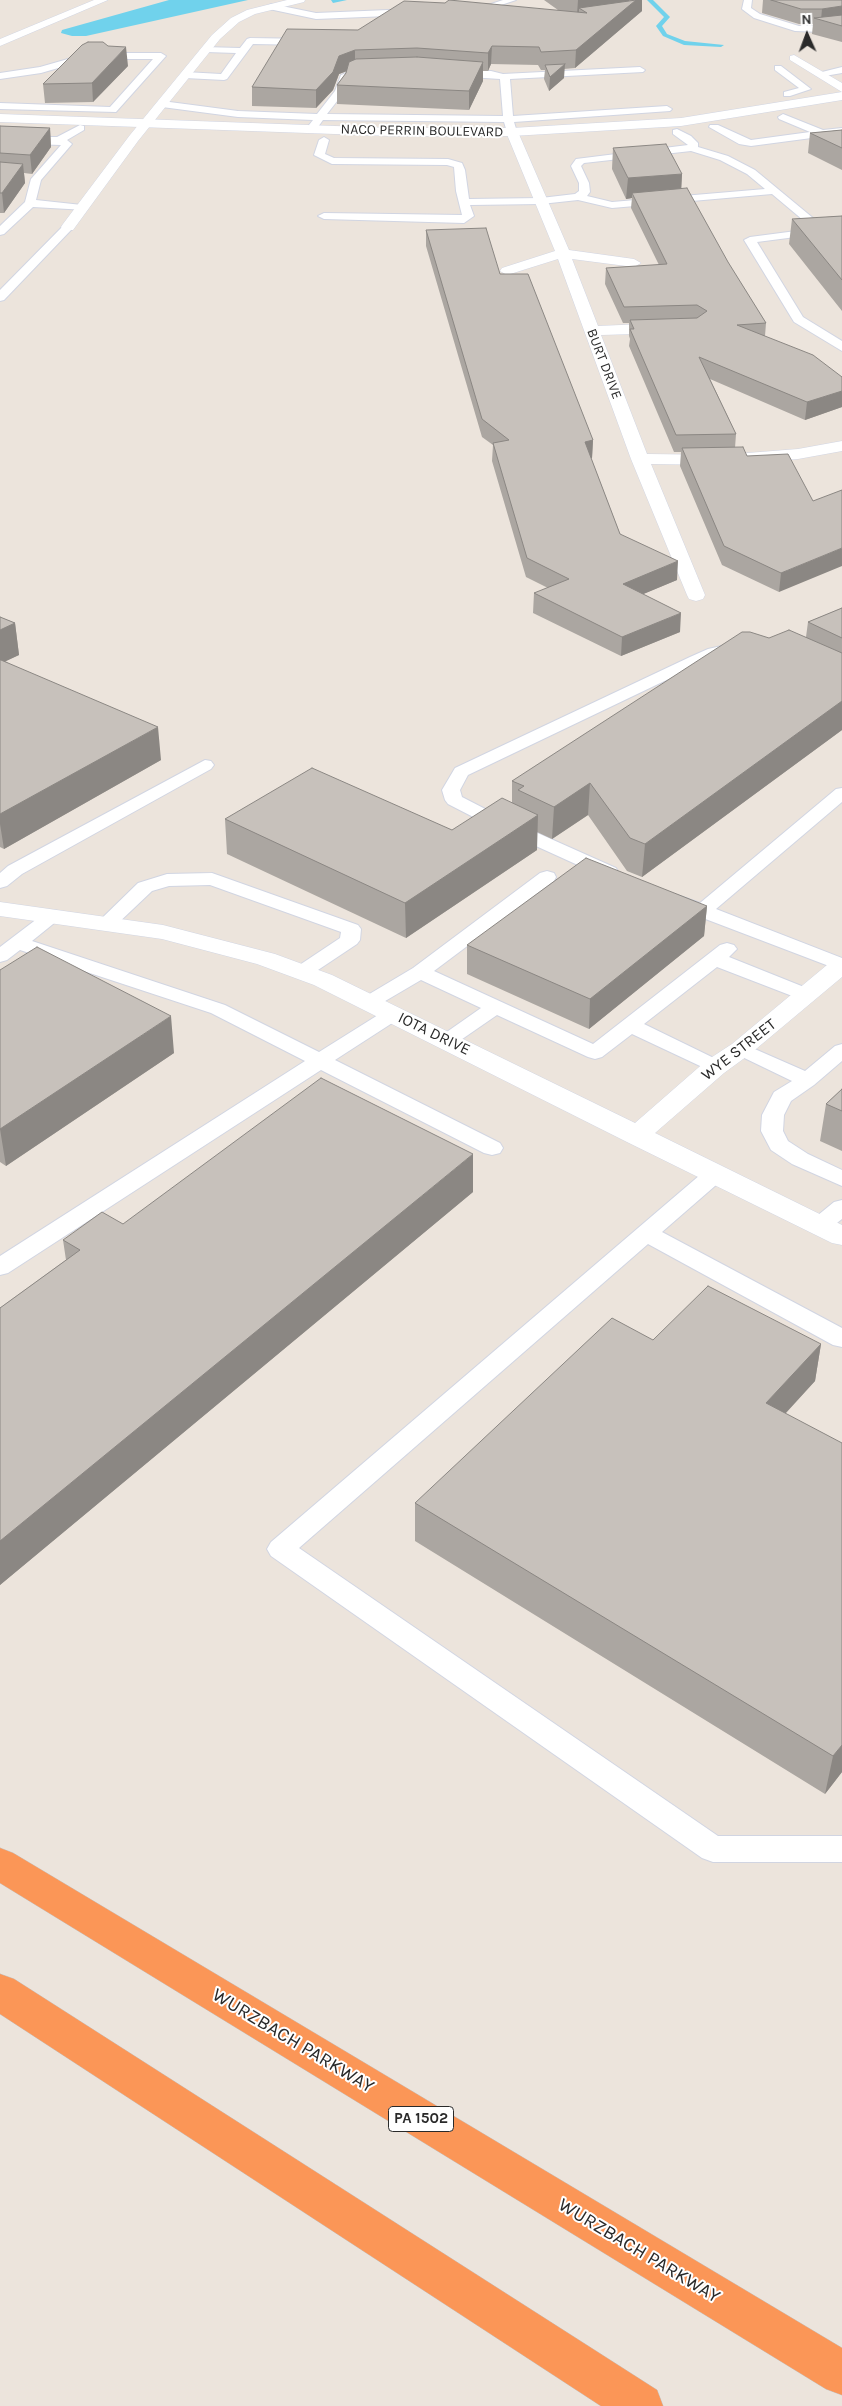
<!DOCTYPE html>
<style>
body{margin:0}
#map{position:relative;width:842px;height:2406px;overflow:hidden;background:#ece4dc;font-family:Karla,sans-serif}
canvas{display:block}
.north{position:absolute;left:782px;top:10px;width:50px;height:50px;-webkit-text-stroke:4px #fff;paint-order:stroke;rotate:358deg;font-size:14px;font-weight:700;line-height:20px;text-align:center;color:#2a2a2a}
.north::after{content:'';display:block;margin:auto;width:18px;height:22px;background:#2a2a2a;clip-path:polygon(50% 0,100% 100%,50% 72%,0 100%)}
</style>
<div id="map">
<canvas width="842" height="2406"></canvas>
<div class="north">N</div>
</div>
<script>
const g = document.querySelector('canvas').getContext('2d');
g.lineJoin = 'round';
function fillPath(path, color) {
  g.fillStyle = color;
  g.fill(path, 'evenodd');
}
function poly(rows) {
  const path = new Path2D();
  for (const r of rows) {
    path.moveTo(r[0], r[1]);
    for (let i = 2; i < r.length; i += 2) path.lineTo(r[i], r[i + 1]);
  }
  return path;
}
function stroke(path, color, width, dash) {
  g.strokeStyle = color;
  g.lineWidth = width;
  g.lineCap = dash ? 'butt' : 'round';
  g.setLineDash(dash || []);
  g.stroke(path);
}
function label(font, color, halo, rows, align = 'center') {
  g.font = font + ' Karla,sans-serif';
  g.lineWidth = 4;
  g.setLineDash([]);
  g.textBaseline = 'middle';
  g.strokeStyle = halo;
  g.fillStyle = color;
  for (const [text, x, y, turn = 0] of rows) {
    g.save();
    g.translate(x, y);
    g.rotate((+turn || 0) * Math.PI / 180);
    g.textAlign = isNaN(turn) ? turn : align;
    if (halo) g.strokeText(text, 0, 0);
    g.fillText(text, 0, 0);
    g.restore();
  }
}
const water = poly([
 [169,0,248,0,86,36,72,36,61,33,62,30]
]);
const stream = poly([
 [331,0,347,0,333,3,331,0],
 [647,0,653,0,670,17,662,26,667,34,685,41,724,45,721,47,684,45,663,36,656,26,664,17,647,0]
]);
const service = poly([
 [503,0,516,0,477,13,473,10,503,0],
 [744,0,752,0,751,8,760,14,799,26,821,26,842,22,842,28,821,32,795,31,754,18,742,9,744,0],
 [272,4,316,13,412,9,416,12,412,15,316,19,269,9,269,5,272,4],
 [250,38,310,39,315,42,310,45,253,44,227,79,224,80,185,78,180,75,185,72,221,74,236,53,206,52,203,51,203,47,240,48,247,39,250,38],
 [89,53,161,53,166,56,116,112,0,109,0,103,110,107,153,59,89,59,41,73,0,79,0,73,40,67,89,53],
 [775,66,781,66,811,89,790,96,784,96,784,92,799,88,775,70,775,66],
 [640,67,645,70,643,72,510,79,513,116,667,106,672,109,670,111,514,122,517,132,512,135,507,132,504,122,323,120,318,127,314,128,309,125,313,120,238,117,162,107,157,104,162,101,238,111,317,114,335,91,341,75,355,70,360,73,348,79,345,91,327,114,503,116,500,79,454,76,449,73,451,71,491,71,503,74,640,67],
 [842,67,842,73,819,77,814,74,842,67],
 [783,114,823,130,842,128,842,134,751,146,739,144,709,127,710,125,718,125,751,140,810,132,779,119,778,117,783,114],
 [80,125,84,126,84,130,67,140,72,144,41,180,36,200,82,205,86,206,86,210,33,207,4,234,0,235,0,226,25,202,31,179,61,145,0,143,0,137,57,137,80,125],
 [677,129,691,136,698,143,698,147,728,156,755,170,813,218,811,220,803,220,772,194,612,208,578,200,541,204,470,205,474,216,464,223,324,219,318,216,324,213,462,215,456,191,454,167,447,165,332,164,314,155,319,140,324,137,329,140,325,154,334,158,448,159,462,163,465,170,469,199,541,198,575,194,579,191,579,183,571,166,576,159,688,145,673,134,673,130,677,129],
 [691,151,720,160,747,174,765,189,612,202,587,196,590,192,589,183,581,166,584,163,691,151],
 [68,224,72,225,72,229,4,300,0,301,0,290,64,225,68,224],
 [842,225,842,231,757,242,803,317,842,341,842,351,794,322,744,240,750,237,842,225],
 [735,643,741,645,743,648,741,651,718,656,702,663,468,775,460,790,462,797,495,814,616,868,618,872,616,876,602,876,483,822,448,804,445,800,442,790,455,768,690,657,708,649,735,643],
 [205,760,211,761,214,765,211,769,22,874,7,886,0,888,0,873,8,866,205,760],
 [842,788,842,802,716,909,842,958,842,971,695,915,670,905,667,901,670,897,677,895,700,903,836,789,842,788],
 [547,871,554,873,556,877,554,881,434,971,593,1044,720,945,727,943,734,945,737,949,729,957,814,991,817,995,814,999,807,1001,800,999,717,967,644,1024,722,1062,725,1067,722,1072,715,1073,632,1034,602,1057,595,1059,588,1057,497,1015,455,1044,448,1046,441,1044,438,1040,441,1036,481,1008,421,980,375,1007,368,1009,361,1007,358,1003,361,999,413,968,540,873,547,871],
 [212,873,358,925,361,929,360,940,357,944,309,976,302,978,295,976,292,972,295,968,340,938,341,932,210,885,169,886,152,891,114,927,107,929,100,927,97,923,138,883,167,874,212,873],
 [53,910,60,912,63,916,32,941,225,1005,319,1052,386,1010,393,1008,400,1010,403,1014,400,1018,335,1060,500,1143,503,1148,500,1153,492,1155,484,1153,321,1070,8,1273,0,1275,0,1256,305,1061,211,1013,20,950,7,960,0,962,0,947,46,912,53,910],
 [741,1043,805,1071,835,1046,842,1044,842,1061,814,1085,791,1101,784,1115,783,1131,788,1141,808,1154,842,1170,842,1186,792,1164,771,1150,761,1131,762,1115,774,1092,792,1081,734,1053,731,1049,734,1045,741,1043],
 [715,1167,723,1169,726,1174,723,1179,662,1232,842,1328,842,1347,833,1345,648,1244,299,1548,718,1836,842,1836,842,1862,713,1862,702,1858,271,1556,267,1549,271,1542,707,1169,715,1167],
 [842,1200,842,1219,828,1230,820,1233,812,1230,809,1225,812,1220,834,1202,842,1200]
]);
const minor = poly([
 [287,0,305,0,304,2,255,14,239,22,220,39,138,141,73,230,63,230,61,227,63,224,130,135,212,35,231,18,247,10,287,0],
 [794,55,842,83,842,92,790,60,790,56,794,55],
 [512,128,518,132,569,250,634,259,641,263,634,267,572,259,598,326,667,323,675,328,667,333,601,335,647,454,722,455,798,449,842,441,842,451,798,459,722,465,651,464,705,595,703,599,696,601,689,599,687,595,631,459,558,259,507,275,500,271,502,268,555,251,506,132,512,128],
 [0,902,163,925,275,954,332,975,635,1123,706,1061,732,1044,833,960,842,958,842,977,750,1054,724,1073,655,1133,842,1225,842,1245,832,1243,627,1142,314,985,257,964,162,939,0,916,0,902]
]);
const tertiary = poly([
 [94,0,108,0,0,46,0,39,94,0]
]);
const secondary = poly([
 [842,92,842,100,681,126,512,136,391,136,0,122,0,114,391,128,512,128,681,118,842,92]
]);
const motorway = poly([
 [0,1848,13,1853,842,2348,842,2395,826,2389,0,1883,0,1848],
 [0,1974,14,1979,657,2390,663,2406,601,2406,0,2014,0,1974]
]);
const wall = poly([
 [544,0,642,0,642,11,575,68,564,69,564,78,549,91,544,79,545,70,541,70,538,65,491,64,488,71,483,71,483,81,469,110,337,104,337,85,346,73,347,71,339,74,333,90,316,108,252,106,252,87,358,30,558,10],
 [763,0,842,0,842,42,812,34,813,24,799,24,762,13],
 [128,66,93,102,45,103,43,84],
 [0,126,50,128,51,147,32,174,24,173,25,183,4,213,0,213],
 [842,130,842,170,808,153,810,133],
 [613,148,682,174,681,189,766,323,765,336,842,377,842,407,805,420,710,379,736,434,735,448,813,501,779,592,722,565,680,466,681,452,674,452,629,346,630,339,629,336,629,323,623,323,605,284,606,268,659,265,631,208,632,198,626,199,612,169],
 [842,216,842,311,789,244,792,219],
 [426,230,500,274,593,440,592,458,591,458,620,534,677,580,643,594,680,632,621,656,533,613,534,593,548,588,526,577,492,461,493,445,482,437,426,246],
 [842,608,842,730,642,877,627,871,588,815,552,839,537,832,537,850,406,938,227,854,225,819,452,830,512,803,512,781,769,638,806,637,808,622],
 [0,617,15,623,19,655,5,661,161,760,4,849,0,847],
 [707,906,704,936,589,1029,467,974,467,945],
 [0,970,174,1053,6,1166,0,1162],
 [842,1089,842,1151,820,1141,826,1104],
 [473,1192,0,1585,0,1308,66,1260,63,1240,123,1224],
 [653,1340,821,1344,815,1381,786,1413,842,1772,825,1794,415,1541,415,1503]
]);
const shadedWall = poly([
 [578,0,629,0,629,6,636,0,642,0,642,11,575,68,576,50,587,13,579,8,579,15,577,15],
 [842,6,842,21,821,20,822,9],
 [492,46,491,64,488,71,488,53],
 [126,47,128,66,93,102,92,83],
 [355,50,355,68,339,74,333,90,316,108,316,90,339,56],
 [483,62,483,81,469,110,469,91],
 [565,64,564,78,549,91,550,77],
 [50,128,51,147,32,174,30,155],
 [23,164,25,183,4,213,2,193],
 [682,174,681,194,632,193,632,198,626,199,628,178],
 [842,391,842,407,805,420,807,402],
 [593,440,592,458,584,460,585,442],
 [842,548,842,566,779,592,781,573],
 [678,561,677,580,622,603,623,584],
 [681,613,680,632,621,656,622,637],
 [15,623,19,655,0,664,0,630],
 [842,701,842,730,642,877,645,844],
 [158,727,161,760,4,849,0,824,0,814],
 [590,783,588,815,552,839,554,807],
 [538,815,537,850,406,938,405,903],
 [707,906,704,936,589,1029,590,999],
 [171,1016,174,1053,6,1166,0,1129],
 [473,1154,473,1192,0,1585,0,1541],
 [821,1344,815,1381,760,1441,766,1403],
 [842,1745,842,1772,825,1794,833,1756]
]);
const building = poly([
 [449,0,587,13,579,8,636,0,576,50,541,52,539,47,492,46,488,53,417,48,355,50,339,56,333,72,316,90,252,87,287,29,358,30,404,1,445,3,449,0],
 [771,0,842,0,842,6,822,9,801,9,771,0],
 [842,15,842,26,814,18,842,15],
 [88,42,103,42,108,46,126,47,92,83,43,84,82,45,88,42],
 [417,57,483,62,469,91,337,85,346,73,349,62,356,59,417,57],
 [565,64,550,77,545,65,565,64],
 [0,126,50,128,30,155,0,153,0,126],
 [842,130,842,148,810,133,842,130],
 [666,144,682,174,628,178,613,148,666,144],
 [0,162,23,164,2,193,0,193,0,162],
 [687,188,728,262,766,323,737,325,813,355,842,377,842,391,807,402,699,357,736,434,676,435,630,329,634,329,630,320,697,318,707,311,697,305,624,307,606,268,667,264,632,193,687,188],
 [842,216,842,280,792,219,842,216],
 [486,228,500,274,528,274,593,440,585,442,620,534,678,561,623,584,681,613,622,637,534,593,569,579,527,558,493,443,509,440,482,419,426,230,486,228],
 [743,447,747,456,788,454,813,501,842,490,842,548,781,573,724,546,682,448,743,447],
 [842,608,842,638,808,622,842,608],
 [0,617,15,623,0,630,0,617],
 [789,630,842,653,842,701,645,844,630,838,590,783,554,807,518,790,524,786,512,781,742,632,750,632,769,638,789,630],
 [0,660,1,660,158,727,0,814,0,660],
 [312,768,452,830,502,798,538,815,405,903,225,819,312,768],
 [586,858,707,906,590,999,467,945,586,858],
 [37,947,171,1016,0,1129,0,970,37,947],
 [321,1078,473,1154,0,1541,0,1308,80,1250,63,1240,102,1212,123,1224,321,1078],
 [842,1089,842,1111,826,1104,842,1089],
 [708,1286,821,1344,766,1403,842,1443,842,1745,833,1756,415,1503,612,1318,653,1340,708,1286]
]);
const farStreetnames = [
 ["NACO PERRIN BOULEVARD",422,131,1],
 ["BURT DRIVE",604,364,69]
];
const shields = [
 [421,2119,65]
];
const shieldNames = [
 ["PA 1502",421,2119]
];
const streetNames = [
 ["IOTA DRIVE",434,1034,26],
 ["WYE STREET",739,1050,-38]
];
const nearStreetnames = [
 ["WURZBACH PARKWAY",293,2041,31],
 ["WURZBACH PARKWAY",639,2251,31]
];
fillPath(water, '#70d2ec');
fillPath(stream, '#70d2ec');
stroke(service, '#d1d5e2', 2);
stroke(minor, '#d1d5e2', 1);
stroke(tertiary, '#d1d5e2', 1);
stroke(secondary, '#d1d5e2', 1);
stroke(motorway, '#c3c3c3', 1);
fillPath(service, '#fff');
fillPath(minor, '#fff');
fillPath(tertiary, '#fff');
fillPath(secondary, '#fff');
fillPath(motorway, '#fb9657');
fillPath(wall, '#aba6a1');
fillPath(shadedWall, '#8b8783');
fillPath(building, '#c7c1bb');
stroke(building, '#8b8783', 1);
label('14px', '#2a2a2a', '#fff', farStreetnames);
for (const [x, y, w] of shields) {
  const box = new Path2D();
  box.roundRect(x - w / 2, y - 12.5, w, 25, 4);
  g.fillStyle = '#fff';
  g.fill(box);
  stroke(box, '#2a2a2a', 1);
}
label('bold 15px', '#2a2a2a', null, shieldNames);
label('16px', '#2a2a2a', '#fff', streetNames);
label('19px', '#2a2a2a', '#fff', nearStreetnames);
</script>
